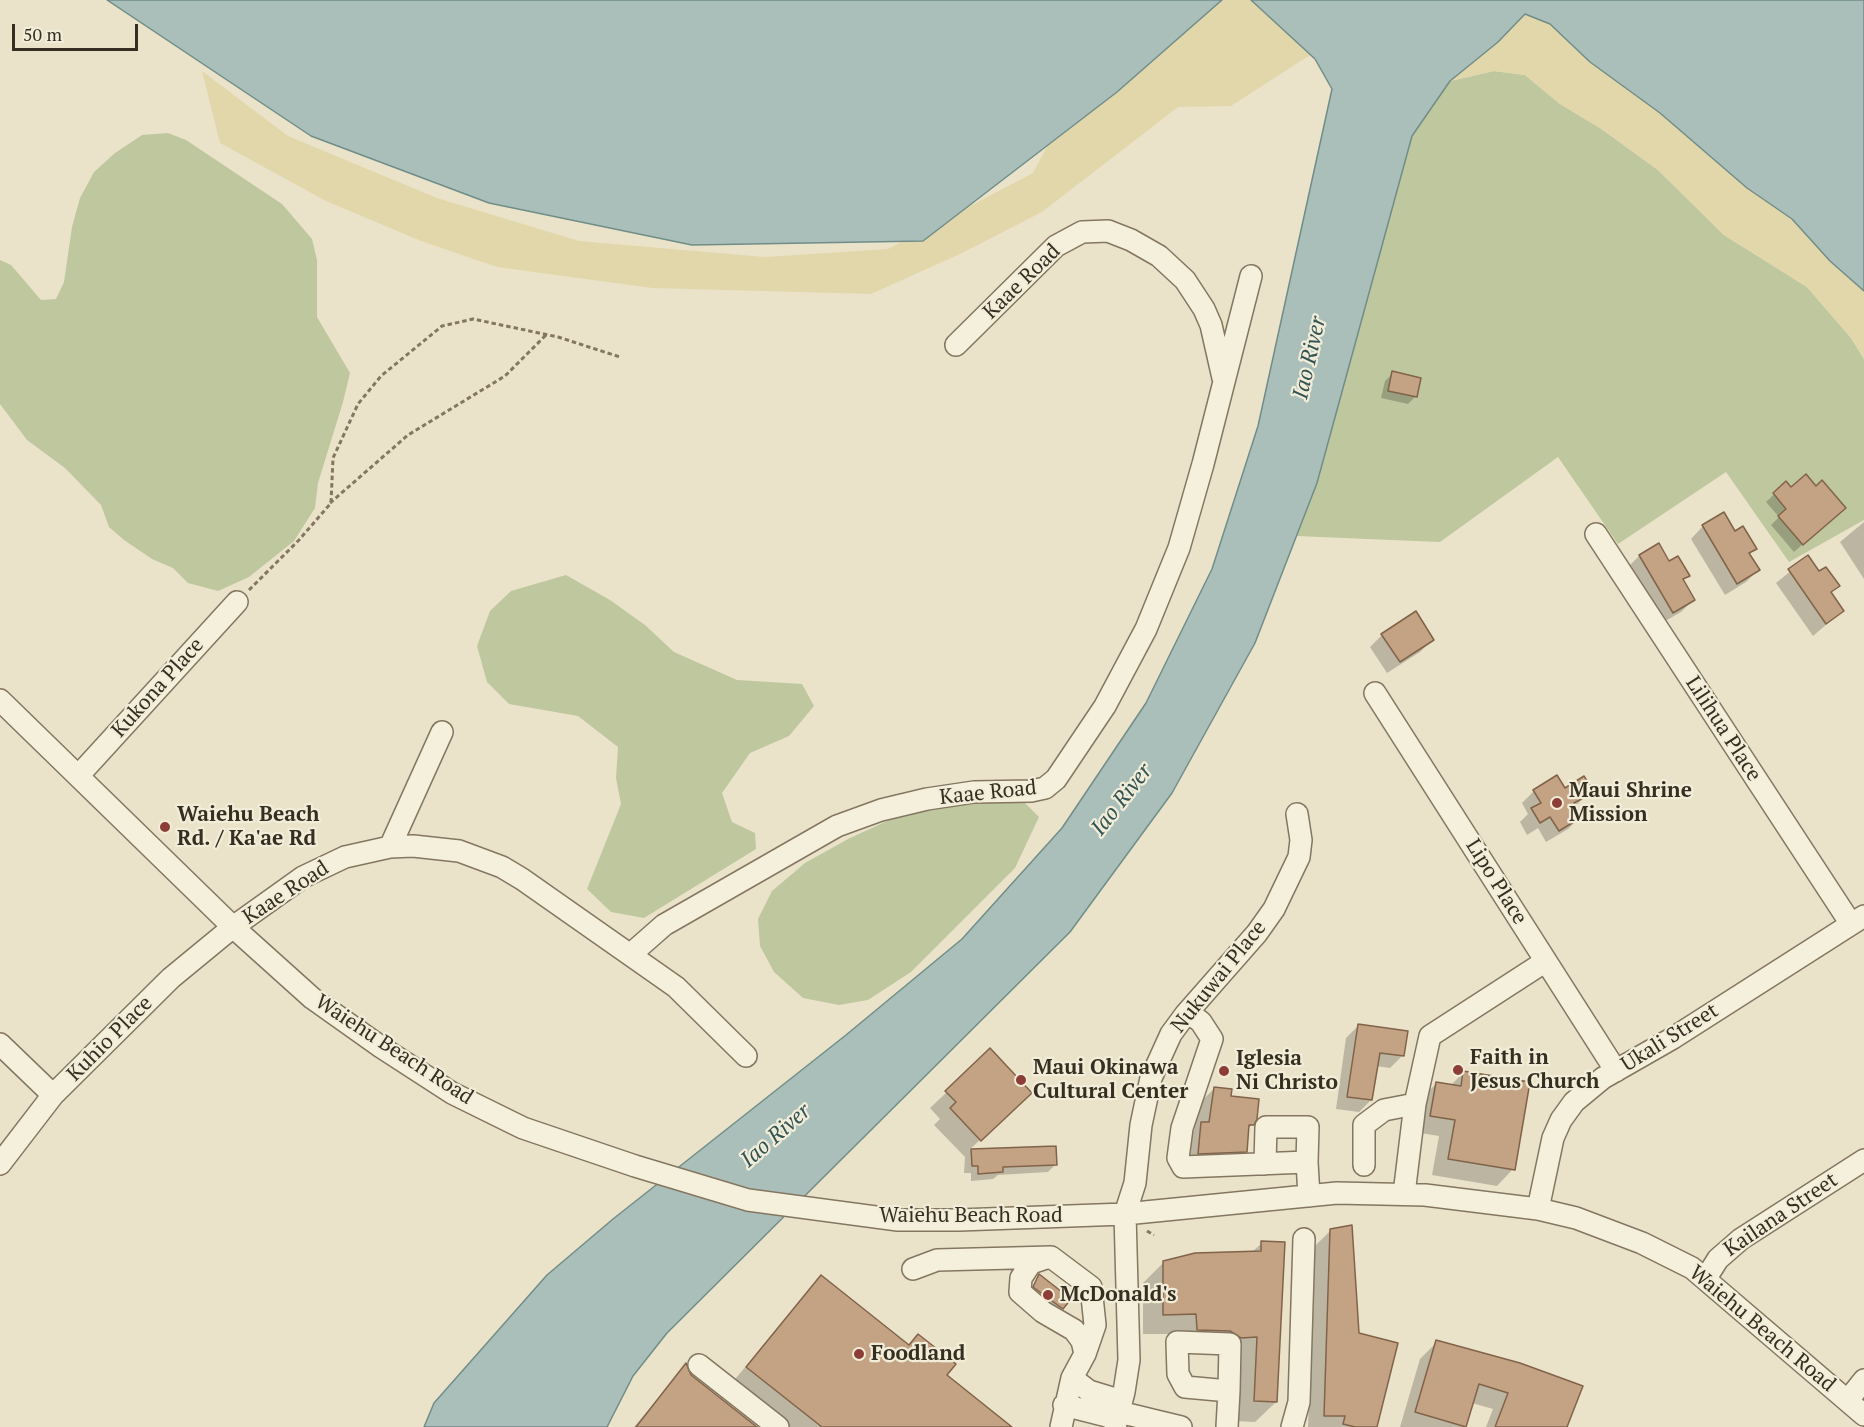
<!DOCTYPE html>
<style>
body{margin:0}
#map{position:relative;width:1864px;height:1427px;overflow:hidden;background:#eae3ca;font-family:"PT Serif",serif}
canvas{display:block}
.scale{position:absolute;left:12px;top:24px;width:126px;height:27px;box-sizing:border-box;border:3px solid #372e22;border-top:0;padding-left:8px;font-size:18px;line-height:21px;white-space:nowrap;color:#372e22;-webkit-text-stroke:4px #f2edd9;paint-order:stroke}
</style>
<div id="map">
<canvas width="1864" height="1427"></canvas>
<div class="scale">50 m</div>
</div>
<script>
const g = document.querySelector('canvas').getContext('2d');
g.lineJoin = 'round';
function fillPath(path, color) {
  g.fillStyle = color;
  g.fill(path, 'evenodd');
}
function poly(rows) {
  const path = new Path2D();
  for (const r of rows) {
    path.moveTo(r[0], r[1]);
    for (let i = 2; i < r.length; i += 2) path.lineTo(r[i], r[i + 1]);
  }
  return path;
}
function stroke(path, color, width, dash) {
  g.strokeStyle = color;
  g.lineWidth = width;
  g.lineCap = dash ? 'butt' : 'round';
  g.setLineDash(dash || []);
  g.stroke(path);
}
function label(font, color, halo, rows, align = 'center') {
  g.font = font + ' "PT Serif",serif';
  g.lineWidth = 4.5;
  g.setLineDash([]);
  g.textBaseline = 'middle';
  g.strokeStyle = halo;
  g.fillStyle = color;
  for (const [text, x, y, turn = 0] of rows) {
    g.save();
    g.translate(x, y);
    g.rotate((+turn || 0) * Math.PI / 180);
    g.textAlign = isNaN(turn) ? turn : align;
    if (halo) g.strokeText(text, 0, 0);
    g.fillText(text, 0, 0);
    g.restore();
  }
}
const green = poly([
 [1494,71,1525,75,1560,104,1600,128,1658,170,1724,235,1807,287,1851,338,1864,359,1864,520,1789,562,1726,472,1618,544,1558,457,1440,542,1296,536,1317,483,1412,136,1450,81],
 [168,133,186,140,282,204,312,239,317,260,317,317,350,373,343,402,318,483,315,508,294,541,249,577,218,591,188,583,173,568,152,559,124,540,109,527,101,505,65,468,27,440,0,404,0,260,11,265,41,300,56,299,64,282,72,227,80,198,94,172,115,153,142,135],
 [566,575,610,600,645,625,674,652,737,680,802,684,814,706,789,736,750,753,722,793,732,822,755,833,756,849,644,918,611,912,587,889,621,804,616,778,618,747,578,716,509,704,487,682,477,646,490,611,511,591],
 [949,800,1025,803,1039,817,1015,868,911,972,868,1000,839,1005,803,998,774,972,760,946,758,919,772,891,805,863,848,839,900,815]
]);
const sand = poly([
 [1098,0,1418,0,1372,34,1307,57,1231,106,1178,107,1042,212,960,254,871,294,652,288,497,267,421,241,326,201,220,143,202,71,288,136,437,198,579,241,765,257,888,249,1033,173,1080,84],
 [1525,14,1550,24,1590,62,1660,113,1747,188,1792,219,1830,261,1864,291,1864,359,1851,338,1807,287,1724,235,1658,170,1600,128,1560,104,1525,75,1494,71,1450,81,1498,42]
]);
const water = poly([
 [107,0,1222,0,1117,92,923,241,692,245,489,203,311,136,107,0],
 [1251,0,1864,0,1864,291,1830,261,1792,219,1747,188,1660,113,1590,62,1550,24,1525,14,1498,42,1450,81,1412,136,1317,483,1255,643,1172,793,1070,932,667,1333,633,1376,607,1427,424,1427,434,1403,547,1275,613,1219,846,1035,962,939,1062,828,1146,703,1212,569,1258,426,1332,89,1315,59,1251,0]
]);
const shadow = poly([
 [1393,373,1416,396,1408,404,1381,398,1385,381],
 [1786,483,1791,489,1836,515,1794,552,1771,525,1779,517,1766,502],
 [1864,522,1864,579,1840,542],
 [1703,526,1735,533,1755,548,1749,555,1758,570,1746,582,1725,595,1691,539],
 [1658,546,1668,563,1688,576,1682,581,1693,600,1681,612,1660,624,1627,568,1639,556],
 [1808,557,1819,573,1838,586,1830,593,1842,611,1813,636,1776,583],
 [1382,635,1432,640,1420,652,1387,673,1370,647],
 [1564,790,1592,791,1574,807,1580,817,1568,829,1546,842,1538,828,1527,835,1520,822,1528,814,1522,803,1534,791],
 [1359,1025,1402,1056,1390,1068,1376,1066,1371,1100,1359,1112,1336,1109,1346,1038],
 [1464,1072,1513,1169,1497,1186,1432,1175,1439,1136,1414,1132,1419,1100,1436,1084,1450,1086],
 [1214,1089,1229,1097,1252,1125,1247,1129,1245,1151,1228,1168,1182,1170,1185,1140,1194,1131,1197,1105],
 [947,1092,1014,1109,969,1150,1055,1148,1056,1164,1048,1172,998,1175,993,1179,971,1181,971,1173,964,1173,965,1157,934,1125,940,1119,930,1108],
 [1331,1230,1357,1335,1376,1427,1308,1427,1314,1247],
 [1262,1243,1276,1402,1255,1422,1234,1421,1220,1357,1176,1334,1143,1334,1143,1283,1163,1263,1251,1253],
 [1039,1276,1062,1308,1054,1316,1026,1295],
 [821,1277,908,1346,918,1336,945,1375,1010,1427,784,1427,731,1384],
 [1437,1342,1566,1427,1486,1427,1493,1409,1472,1403,1464,1427,1400,1427,1420,1359],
 [686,1366,690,1376,755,1427,634,1427]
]);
const building = poly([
 [1392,371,1421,378,1417,397,1388,391,1392,371],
 [1806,474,1816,486,1822,480,1846,508,1803,545,1778,516,1786,509,1773,493,1786,481,1791,487,1806,474],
 [1724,512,1735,531,1743,526,1757,549,1749,553,1760,570,1737,584,1702,525,1724,512],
 [1659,543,1669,561,1678,556,1690,576,1683,579,1695,600,1673,613,1639,555,1659,543],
 [1808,555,1819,571,1826,567,1840,586,1831,592,1844,611,1826,624,1788,569,1808,555],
 [1416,611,1434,640,1400,662,1381,634,1416,611],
 [1557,775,1565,788,1584,776,1594,792,1574,803,1582,817,1559,831,1550,817,1540,823,1531,808,1541,803,1533,790,1557,775],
 [1358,1024,1408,1031,1404,1056,1380,1053,1372,1100,1347,1097,1358,1024],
 [990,1048,1032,1093,981,1141,950,1108,956,1102,945,1091,990,1048],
 [1463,1071,1530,1082,1515,1170,1448,1159,1455,1120,1430,1116,1436,1082,1461,1086,1463,1071],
 [1214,1087,1232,1089,1231,1096,1259,1099,1257,1119,1254,1125,1249,1125,1247,1152,1198,1154,1201,1122,1209,1122,1214,1087],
 [1056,1146,1057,1165,1003,1167,1003,1172,978,1174,978,1166,972,1166,971,1149,1056,1146],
 [1352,1225,1359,1333,1398,1343,1377,1427,1355,1427,1343,1424,1345,1416,1324,1416,1330,1229,1352,1225],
 [1261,1241,1285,1242,1277,1402,1254,1401,1257,1337,1241,1338,1230,1331,1197,1330,1196,1314,1163,1315,1163,1261,1195,1253,1261,1251,1261,1241],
 [1039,1274,1071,1299,1063,1309,1033,1287,1039,1274],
 [821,1275,909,1345,918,1334,956,1364,947,1375,1012,1427,822,1427,746,1367,821,1275],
 [1436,1340,1520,1363,1583,1386,1567,1427,1495,1427,1508,1393,1479,1384,1466,1427,1415,1412,1436,1340],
 [686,1363,691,1375,757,1427,636,1427,686,1363]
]);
const path = poly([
 [330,503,408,435,505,376,547,334],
 [249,590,299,540,331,503,333,458,358,404,381,376,442,326,473,319,558,337,620,357],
 [1147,1231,1154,1235]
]);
const minor = poly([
 [956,345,1056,246,1082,232,1108,231,1131,240,1159,256,1185,280,1204,309,1211,325,1223,378],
 [1596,534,1851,924],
 [1375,693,1616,1071],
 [0,700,233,927,312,998,381,1047,452,1093,523,1128,635,1166,748,1200,898,1220,959,1220,1125,1214,1337,1193,1425,1195,1538,1209,1576,1218,1642,1243,1692,1268,1864,1415],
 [79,775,237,602],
 [390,847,442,732],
 [631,954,664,925,837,826,881,810,927,799,974,792,1031,791,1045,788,1056,779,1105,706,1146,629,1179,548,1203,464,1251,276],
 [1188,1012,1201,1022,1212,1039,1182,1128,1178,1158,1183,1167,1307,1162,1309,1196],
 [0,1044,53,1095],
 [0,1164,53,1095,171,978,233,927,303,877,345,857,390,847,413,846,459,851,502,867,522,879,676,987,746,1056],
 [1265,1164,1266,1127,1308,1127,1307,1162],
 [1364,1165,1364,1125,1384,1110,1415,1104],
 [1404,1194,1415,1104,1430,1036,1546,961],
 [1538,1209,1553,1138,1561,1120,1574,1102,1603,1078,1673,1038,1864,916],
 [1046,1258,1031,1263,1021,1278,1020,1292,1043,1312,1074,1330,1082,1341,1085,1354],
 [913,1269,937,1260,1051,1257,1091,1287,1095,1325,1085,1354,1072,1378,1061,1427],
 [1706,1278,1718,1259,1741,1239,1864,1160],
 [699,1365,778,1427],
 [1072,1378,1089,1391,1112,1398,1119,1412],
 [1848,1400,1864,1380],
 [1064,1405,1107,1416,1119,1412],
 [1119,1412,1181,1427],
 [1115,1427,1124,1392,1129,1360,1125,1214,1135,1183,1141,1125,1151,1078,1171,1034,1185,1015,1257,933,1274,909,1299,857,1301,840,1297,814],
 [1227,1427,1229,1391,1230,1344,1177,1342,1178,1374,1185,1387,1229,1391],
 [1292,1427,1299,1402,1304,1239]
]);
const markers = [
 [1557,803,6,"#8d3d37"],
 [165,827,6,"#8d3d37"],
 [1458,1070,6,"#8d3d37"],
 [1224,1071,6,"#8d3d37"],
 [1021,1080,6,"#8d3d37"],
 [1048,1295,6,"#8d3d37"],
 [859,1354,6,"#8d3d37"]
];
const streetNames = [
 ["Kaae Road",1022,282,-44],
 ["Kukona Place",158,688,-48],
 ["Lilihua Place",1723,729,57],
 ["Kaae Road",988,793,-6],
 ["Lipo Place",1496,882,58],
 ["Kaae Road",286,893,-33],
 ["Nukuwai Place",1219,977,-51],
 ["Ukali Street",1670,1038,-32],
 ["Kuhio Place",110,1039,-45],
 ["Waiehu Beach Road",394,1050,33],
 ["Kailana Street",1781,1215,-34],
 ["Waiehu Beach Road",971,1216],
 ["Waiehu Beach Road",1762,1329,40]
];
const poiNames = [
 ["Maui Shrine",1569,791],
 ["Mission",1569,815],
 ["Waiehu Beach",177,815],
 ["Rd. / Ka'ae Rd",177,839],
 ["Faith in",1470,1058],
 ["Jesus Church",1470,1082],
 ["Iglesia",1236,1059],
 ["Ni Christo",1236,1083],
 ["Maui Okinawa",1033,1068],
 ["Cultural Center",1033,1092],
 ["McDonald's",1060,1295],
 ["Foodland",871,1354]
];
const waterNames = [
 ["Iao River",1310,358,-77],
 ["Iao River",1122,800,-52],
 ["Iao River",776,1136,-41]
];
fillPath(green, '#bfc79f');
fillPath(sand, '#e2d7aa');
fillPath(water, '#aabfba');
stroke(water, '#718d88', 1.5);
fillPath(shadow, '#0003');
fillPath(building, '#c4a384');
stroke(building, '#816349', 1.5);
stroke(minor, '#847660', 24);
stroke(path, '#847660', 3, [4.5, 3]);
stroke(minor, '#f5f0dc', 21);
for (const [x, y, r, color] of markers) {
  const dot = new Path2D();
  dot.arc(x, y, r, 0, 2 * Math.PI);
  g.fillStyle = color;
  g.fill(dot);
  stroke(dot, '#f2edd9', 2);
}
label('21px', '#372e22', '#f2edd9', streetNames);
label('bold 21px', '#372e22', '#f2edd9', poiNames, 'left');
label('italic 22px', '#335455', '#f2edd9', waterNames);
</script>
